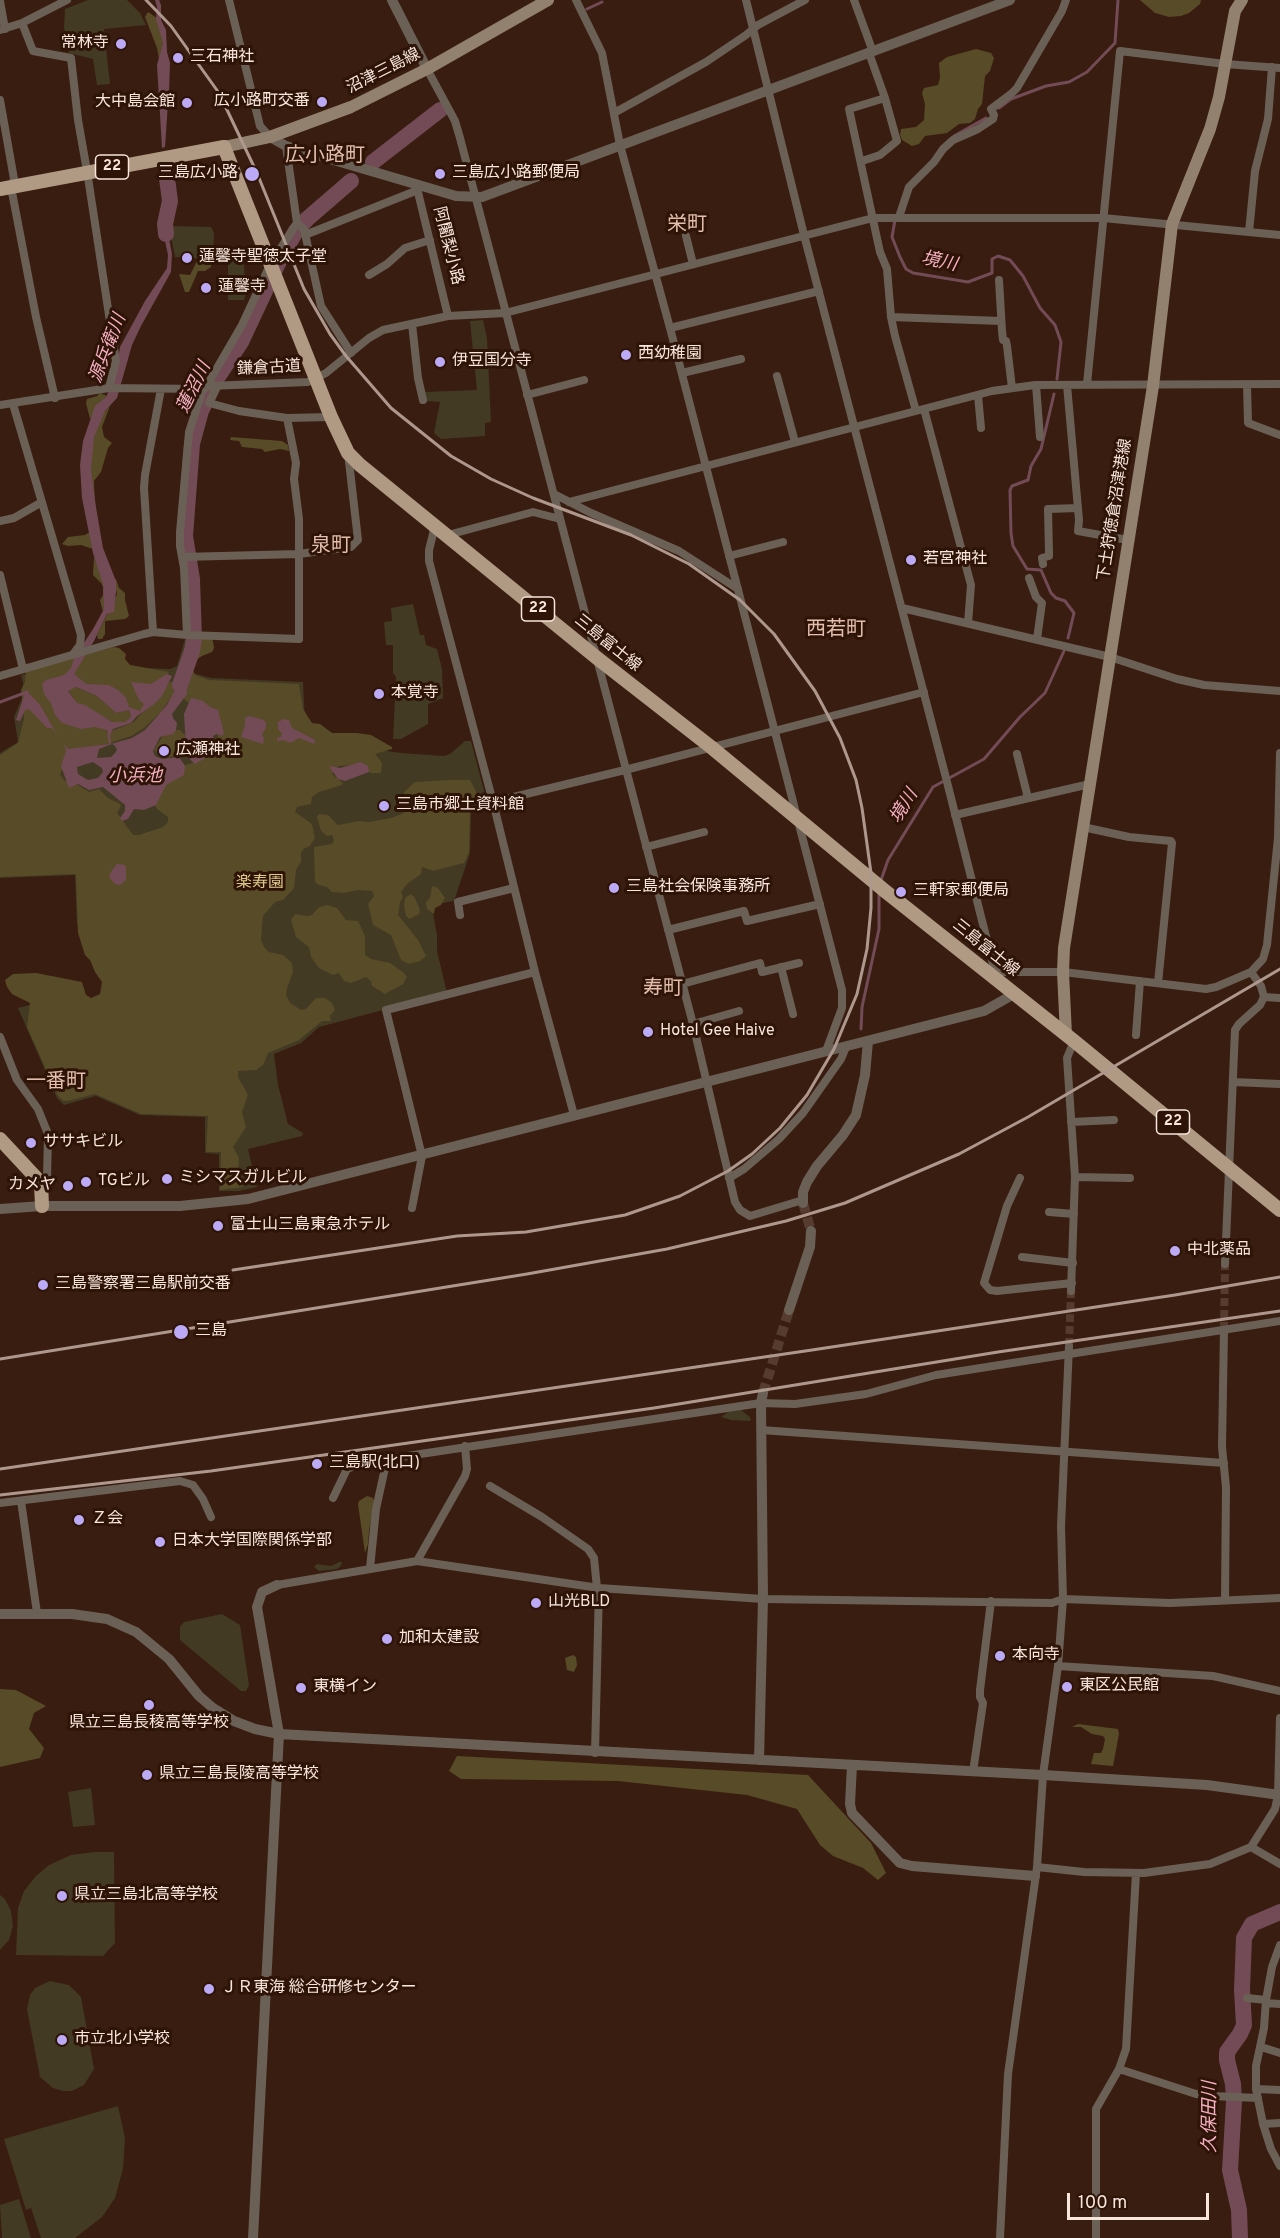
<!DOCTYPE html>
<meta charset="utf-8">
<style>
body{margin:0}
#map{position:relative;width:1280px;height:2238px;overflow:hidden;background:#391d10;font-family:Overpass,sans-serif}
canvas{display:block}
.scale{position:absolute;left:1067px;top:2193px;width:142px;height:27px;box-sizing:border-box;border:3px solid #f8e5dc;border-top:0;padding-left:8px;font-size:18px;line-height:21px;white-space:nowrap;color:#f8e5dc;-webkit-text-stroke:4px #2e1407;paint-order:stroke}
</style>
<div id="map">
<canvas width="1280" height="2238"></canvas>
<div class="scale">100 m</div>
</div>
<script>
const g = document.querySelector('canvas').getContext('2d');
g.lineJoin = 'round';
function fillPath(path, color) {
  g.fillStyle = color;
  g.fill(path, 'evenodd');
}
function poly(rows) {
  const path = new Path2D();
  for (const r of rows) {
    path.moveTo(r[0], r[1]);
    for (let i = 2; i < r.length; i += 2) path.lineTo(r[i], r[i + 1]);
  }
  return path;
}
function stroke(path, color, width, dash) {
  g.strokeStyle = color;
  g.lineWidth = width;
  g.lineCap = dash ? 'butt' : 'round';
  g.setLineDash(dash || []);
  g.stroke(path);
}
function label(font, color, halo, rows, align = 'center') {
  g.font = font + ' Overpass,"Noto Sans JP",sans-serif';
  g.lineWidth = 6;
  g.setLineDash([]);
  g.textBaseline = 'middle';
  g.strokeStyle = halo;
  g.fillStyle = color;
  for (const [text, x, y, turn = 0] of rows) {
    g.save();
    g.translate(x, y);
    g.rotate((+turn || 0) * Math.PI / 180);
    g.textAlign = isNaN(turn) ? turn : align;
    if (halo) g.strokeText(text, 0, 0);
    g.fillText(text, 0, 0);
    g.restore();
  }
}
const green = poly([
 [88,0,127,0,140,13,146,25,104,29,110,84,97,85,93,59,69,53,66,42,64,27,65,9],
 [169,226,211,227,214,233,213,257,210,259,175,257],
 [222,254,243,254,246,293,244,300,228,300,228,261,222,261],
 [483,320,487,338,491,422,485,423,485,436,441,439,434,433,440,402,426,401,425,392,477,390,470,321],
 [413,604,420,635,424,635,426,645,437,649,442,669,443,698,428,704,428,724,401,739,393,739,396,677,393,673,393,645,386,645,384,622,392,621,391,608],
 [185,639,199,640,189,672,211,678,303,682,305,725,330,732,375,749,401,753,444,756,450,754,465,741,471,741,488,806,471,811,470,853,454,901,437,904,433,913,437,935,437,951,447,993,319,1027,301,1043,274,1054,278,1085,288,1124,303,1133,302,1136,248,1149,257,1187,239,1191,219,1191,219,1154,205,1153,205,1117,140,1115,96,1096,64,1105,57,1098,18,1008,34,1004,73,999,105,1009,115,937,77,924,75,875,0,878,0,753,18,742,14,717,25,691,21,675,90,655,142,668,170,669,177,666],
 [741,1410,750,1417,751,1421,731,1420,721,1417,728,1412],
 [339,1562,342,1562,341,1566,337,1569,319,1571,314,1567,317,1564,331,1566],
 [222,1614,240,1625,249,1685,246,1691,241,1691,180,1640,180,1627,184,1622],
 [91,1788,95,1825,73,1827,68,1792],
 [95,1852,114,1852,115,1943,103,1956,16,1955,18,1908,24,1891,36,1876,49,1865,71,1855],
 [0,1895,5,1899,11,1911,13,1926,9,1940,0,1950],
 [50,1981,69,1985,81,1997,94,2069,84,2085,72,2091,63,2091,53,2088,40,2077,27,2009,30,1995,35,1988],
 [118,2106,125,2138,123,2169,115,2198,102,2217,75,2238,41,2238,31,2208,26,2210,4,2139],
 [19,2199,31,2238,2,2238,0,2205]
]);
const forest = poly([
 [1140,0,1201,0,1200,4,1189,13,1181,16,1169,17,1155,13],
 [148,12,157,18,162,33,163,43,159,59,157,48,145,17],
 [976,49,991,53,994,58,990,71,985,76,982,104,978,109,975,119,970,123,959,124,947,133,925,136,919,144,912,146,902,140,900,135,901,129,916,127,924,120,925,104,922,93,924,88,938,85,940,78,939,63,947,57],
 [197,261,211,262,211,267,205,271,198,271,189,292,185,292,179,274,190,275],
 [100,393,107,396,90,419,86,403,87,399,97,396],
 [110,406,102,427,104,437,112,443,108,448,101,472,94,481,95,507,88,475,93,439,99,417],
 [231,437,282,441,288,445,289,451,280,449,265,452,262,449,242,447,239,441,230,440],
 [90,532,93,549,81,545,68,546,62,544,68,537,85,535],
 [94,557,110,594,103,612,100,600,103,595,103,587,101,583,93,575],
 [116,579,119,588,125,593,125,600,129,616,125,619,105,621,105,634,102,639,98,639,97,635,117,594,113,580],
 [210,638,213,641,214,648,212,652,202,656,195,661,193,670,195,675,209,680,299,684,303,709,312,723,320,724,332,733,357,733,371,735,392,747,392,749,375,754,382,763,381,773,371,773,356,765,338,766,332,774,343,783,342,785,319,792,312,797,311,804,297,807,295,812,312,824,315,838,310,846,303,849,301,853,301,862,296,870,294,888,283,900,275,902,263,916,261,940,264,947,269,952,283,955,292,963,293,972,287,988,286,995,290,1003,301,1010,306,1009,316,998,325,998,332,1003,335,1010,330,1016,331,1021,322,1021,299,1040,268,1053,263,1065,256,1070,238,1071,238,1077,248,1095,242,1112,246,1127,233,1147,239,1158,238,1171,243,1187,220,1190,221,1152,206,1152,208,1116,141,1114,95,1094,68,1101,64,1101,58,1096,27,1027,30,1003,12,994,7,987,5,980,13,974,36,973,82,982,86,995,91,998,100,994,102,982,95,972,90,960,85,955,78,933,76,874,0,877,0,755,18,743,24,719,21,690,25,682,26,671,114,647,119,648,126,654,125,659,130,665,169,672,146,703,145,707,139,712,134,711,124,701,82,684,78,679,78,685,67,688,66,685,71,678,78,678,72,675,51,684,105,727,107,733,134,722,169,682,173,682,176,685,173,695,161,712,144,728,131,736,66,758,60,775,65,781,73,782,89,792,99,789,108,798,120,804,121,806,117,813,133,835,139,835,163,827,168,822,168,817,157,809,154,803,161,790,182,766,196,762,211,751,217,743,218,738,216,728,182,697,179,691,178,681,182,672,188,671,197,642,202,639],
 [75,687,97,696,116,713,129,710,131,717,125,722,112,722,77,703,68,690],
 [174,730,180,730,186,736,186,752,181,756,162,757,154,750,162,737],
 [449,780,470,780,478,795,476,805,470,810,469,852,464,863,433,871,422,867,421,874,407,884,401,892,403,897,400,902,398,915,418,940,426,956,420,961,409,964,401,960,391,935,373,925,368,904,374,896,372,891,358,890,344,893,332,892,327,887,319,885,315,882,314,847,332,844,334,840,332,835,327,836,321,831,317,817,319,814,328,815,338,825,359,821,369,822,391,818,404,813,404,792,415,782],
 [432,886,438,888,445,898,441,905,435,908,434,914,427,909,426,902,430,898],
 [411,894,415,898,420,910,419,914,410,919,406,916,404,906,405,898],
 [327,905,337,908,346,920,358,921,365,936,365,955,371,959,390,963,404,973,407,977,403,984,385,994,372,986,371,981,366,977,351,983,344,981,339,973,333,975,319,968,311,957,309,947,296,937,291,920,295,914,307,916,312,915,319,907],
 [367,1496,373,1498,374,1501,369,1531,368,1544,365,1553,358,1504,359,1501],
 [573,1655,576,1657,577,1665,574,1672,567,1670,565,1658],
 [0,1689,16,1690,46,1706,34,1713,29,1729,44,1748,40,1758,0,1767],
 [1078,1724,1118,1729,1119,1734,1113,1766,1091,1764,1094,1753,1101,1753,1103,1749,1105,1739,1103,1736,1092,1734,1081,1727,1072,1727],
 [457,1756,808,1775,871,1843,886,1873,878,1880,863,1868,833,1856,820,1845,797,1809,747,1795,618,1781,461,1779,449,1771]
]);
const water = poly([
 [155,0,159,0,161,5,161,20,166,30,167,52,170,63,169,94,166,95,166,103,168,103,165,147,162,148,157,65,163,43,156,19,157,7],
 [167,212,169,213,167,228,172,254,171,272,141,326,132,345,117,398,105,411,94,437,91,470,96,507,103,548,116,581,116,592,114,612,107,614,94,641,74,674,86,684,109,685,118,690,126,698,129,707,140,711,144,704,139,700,131,682,151,684,167,674,172,676,162,696,153,705,137,716,131,723,113,729,110,735,111,744,132,738,145,730,167,705,181,679,187,681,187,694,172,714,173,718,177,723,176,730,173,734,160,737,153,751,155,756,162,759,179,757,185,766,184,775,166,785,156,805,144,810,134,809,128,819,122,821,120,818,125,811,125,805,103,787,89,790,78,784,69,788,61,766,66,751,64,744,68,749,109,744,107,730,95,727,81,729,62,723,55,715,51,703,44,694,42,684,46,680,64,675,71,668,74,658,93,629,104,609,103,584,93,553,82,498,80,465,83,441,95,406,106,397,115,379,120,347,145,301,167,268,168,255,162,227],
 [76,687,97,696,116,713,129,710,131,717,125,722,112,722,85,705,77,703,68,691],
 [112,744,115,746,117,750,115,753,111,757,97,758,99,749],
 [93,762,102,768,103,772,98,778,88,780,78,774,77,767],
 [26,690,40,705,59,738,52,728,47,728,29,709,25,710,20,721,16,720],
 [191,698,203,701,210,707,218,710,224,733,222,736,217,734,213,736,217,746,212,754,195,764,184,754,186,747,184,714],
 [249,716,261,719,266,722,266,728,262,734,264,739,263,744,241,737,245,725,245,718],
 [284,719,289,720,292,728,315,740,314,744,299,738,290,743,284,740,277,741,277,738,281,737,282,733,278,729,278,722],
 [361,762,368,766,369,772,345,781,338,779,329,766,340,768],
 [117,864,125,865,126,868,126,880,120,885,115,884,109,877,111,872]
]);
const stream = poly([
 [587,9,602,2],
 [999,108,1011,99,1046,86,1069,82,1087,72,1115,43,1118,0],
 [954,136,986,118],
 [895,220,892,237,900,257,906,269,913,273,968,282,992,273,992,259,998,256,1010,260,1023,276,1040,308,1055,325,1061,342,1057,379],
 [1054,394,1041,449,1031,466,1028,480,1012,486,1010,490,1011,533,1013,546,1027,569,1041,570,1051,593,1056,598,1065,601,1074,613,1068,638],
 [0,702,27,692],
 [880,883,888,860,933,787,984,759,1020,717,1045,693,1064,651],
 [861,1029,862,1007,879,929,879,892]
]);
const river = poly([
 [373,162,440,110],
 [166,171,170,201,165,224,166,234],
 [180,685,192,651,194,639,192,579,185,536,192,444,201,411,217,378,241,342,278,263,296,231,307,219,351,181],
 [1240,2238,1239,2210,1230,2170,1234,2101,1233,2084,1227,2060,1227,2052,1240,2034,1244,2025,1242,1990,1244,1938,1252,1924,1280,1912]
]);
const minorTunnel = poly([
 [1224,1330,1225,1264],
 [1069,1346,1071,1291]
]);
const tertiaryTunnel = poly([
 [803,1203,811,1231],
 [763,1393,789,1310]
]);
const minor = poly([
 [229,0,260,126,270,137],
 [576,0,602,53,620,145,670,328,842,990,842,1008,826,1051],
 [746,0,804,235,945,774,995,972,993,977],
 [854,0,873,52],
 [0,1,5,29],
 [22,23,33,51,71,58,78,120,87,171,116,361,109,388],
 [0,30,22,23,67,0],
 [869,53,885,98,849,109,880,252,887,269,891,317,895,336,916,411],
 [205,59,242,50],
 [427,69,455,121,460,138,693,1024,735,1202,740,1210,750,1216,803,1200],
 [0,100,14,179,11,187,36,317,55,398],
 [614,113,706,62,746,35,758,25,805,0],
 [286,146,297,223,304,229,321,306,351,353],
 [862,161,880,155,897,141,885,98],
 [416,184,448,316],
 [899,217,909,187,934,162,943,149,953,140,978,129,993,119,994,115,991,109,1011,94,1017,88,1062,11,1066,0],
 [1249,232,1255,171,1268,119,1272,67],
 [305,235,418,190],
 [686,236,693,264],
 [369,275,387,264,405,248,430,240],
 [999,280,1002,331,1003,340,1006,341,1007,346,1012,388],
 [891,317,1001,321],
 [412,324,418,378,423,400],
 [670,328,819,291],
 [682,373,741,359],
 [777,376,795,442],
 [1087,384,1120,51,1225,64,1280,68],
 [1036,385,1040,437],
 [1067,385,1079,520,1078,531,1128,540],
 [1247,385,1248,423,1280,435],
 [217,386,209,403,239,411,287,418,331,417],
 [206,387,242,325,270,265,297,223],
 [527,395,584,380],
 [978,395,981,428],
 [13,404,81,635,80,645,74,653],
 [0,405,109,388,203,389,209,386,308,382,326,373,369,338,383,330,448,316,505,313,873,218,1103,218,1280,235],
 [924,409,971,585,968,623],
 [554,494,591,513,679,551,738,589],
 [569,502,992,391,1035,385,1280,384],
 [0,521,14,518,42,502],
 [435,526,429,550,429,561,493,802,535,972,574,1115],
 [448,535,533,512,560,519],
 [729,556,783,542],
 [182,557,299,554,351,547,358,540,348,453],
 [1043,564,1042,558,1049,556,1049,553,1048,509,1078,508],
 [0,575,23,669],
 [1029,578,1036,597,1042,603,1037,639],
 [902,608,1110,657,1177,679,1204,685,1280,691],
 [153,632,144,488,145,475,161,389],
 [187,635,299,639,299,519,294,479,296,463,287,418],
 [0,676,144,634,153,632,187,635,184,568,180,546,180,532,189,432,203,389],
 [1017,754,1028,798],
 [493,802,625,770,924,692],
 [955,815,1090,784],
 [1083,827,1129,837,1171,841,1172,843,1158,983],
 [646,847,704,832],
 [460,915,458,902,514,888],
 [668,930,744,911,747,921,820,904],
 [781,967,793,1014],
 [995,972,1063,972,1206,989,1216,987,1251,972,1263,959,1267,945,1278,838,1280,753],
 [1251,972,1261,986,1264,997],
 [682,984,760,963,762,972,799,963],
 [693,1024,739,1011],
 [1136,1035,1140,981],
 [0,1037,17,1080,38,1109,48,1134,47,1179,41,1183],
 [1233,1082,1280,1084],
 [1071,1122,1114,1120],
 [1075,1177,1130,1178],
 [729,1178,744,1169,779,1139,803,1113,841,1059,846,1047],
 [1020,1178,1007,1206,984,1283,990,1290,997,1291,1072,1283],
 [412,1208,422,1156,386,1010,535,972],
 [1049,1212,1074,1214],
 [1022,1257,1073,1263],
 [1225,1264,1235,1030,1239,1024,1260,1005,1264,997,1280,998],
 [1071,1291,1075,1177,1067,1058,1074,1041],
 [1224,1330,1222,1447,1226,1487,1225,1600],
 [761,1430,1224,1463],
 [490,1486,542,1517,588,1549,594,1558,597,1588],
 [333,1498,347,1469,356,1465,387,1459,761,1403,795,1404,866,1394,936,1375,1280,1321],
 [21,1501,37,1613],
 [0,1503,180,1481,193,1485,203,1499,211,1517],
 [417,1561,465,1476,467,1469,465,1446],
 [370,1568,376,1509,387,1459],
 [277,1585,417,1561,599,1588,763,1599,1052,1603,1063,1599,1170,1603,1280,1598],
 [1058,1666,1213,1676,1280,1691],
 [595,1753,599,1588],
 [973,1772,983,1703,980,1697,980,1690,991,1601],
 [1251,1847,1280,1864],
 [1037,1867,1084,1872,1144,1873,1210,1864,1251,1847,1275,1809,1278,1795,1280,1718],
 [1280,1945,1272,1967,1266,2000,1264,2028,1256,2066,1256,2089,1263,2124,1271,2149,1280,2166],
 [1247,1998,1266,2000],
 [1266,2003,1280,2004],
 [1261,2047,1280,2053],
 [1119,2069,1196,2094,1212,2096,1258,2098],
 [1256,2089,1280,2090],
 [1263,2124,1280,2123],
 [1000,2238,1008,2074,1037,1867,1043,1775,1058,1666,1063,1599,1061,1526,1069,1346],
 [1096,2238,1096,2109,1119,2069,1126,2049,1136,1873]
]);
const tertiary = poly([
 [392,0,427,69],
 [270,137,286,146,456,196,482,197,1010,0],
 [803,1203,803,1192,807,1182,817,1166,843,1135,856,1115,865,1075,868,1041],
 [0,1209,42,1206,180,1206,248,1199,984,1011,1014,994],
 [789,1310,810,1247,811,1231],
 [0,1614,72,1614,107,1619,136,1632,169,1659,199,1696,213,1708,234,1721,255,1729,279,1734,1043,1775,1207,1785,1280,1795],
 [759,1760,763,1599,761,1403,763,1393],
 [852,1765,850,1804,852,1813,900,1863,912,1866,1035,1876],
 [253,2238,279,1734,257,1607,262,1592,277,1585]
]);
const secondary = poly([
 [224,147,270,137,351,107,427,69,548,0],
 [1066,1035,1063,972,1064,948,1153,386,1172,224,1210,129,1219,97,1235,11,1242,0]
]);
const primary = poly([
 [0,189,224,147,331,417,348,453,360,465,597,658,711,747,885,891,1074,1041,1280,1210],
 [0,1139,41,1183,42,1206]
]);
const rail = poly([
 [146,0,171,26,219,93,257,173,304,289,330,334,346,356,391,408,451,456,491,479,533,498,631,535,689,564,740,600,774,634,815,691,840,738,856,780,862,808,871,873,871,908,867,949,857,994,834,1049,807,1095,780,1128,752,1154,728,1171,680,1196,625,1215,526,1232,457,1236,233,1270],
 [0,1359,527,1274,667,1249,786,1221,845,1203,959,1154,1028,1117,1280,969],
 [0,1469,812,1350,1175,1295,1280,1277],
 [0,1495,211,1471,352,1451,654,1408,998,1352,1280,1311]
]);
const markers = [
 [121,44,6,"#bcaaf6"],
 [178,58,6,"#bcaaf6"],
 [322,102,6,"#bcaaf6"],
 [187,103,6,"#bcaaf6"],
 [252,174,8,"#bcaaf6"],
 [440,174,6,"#bcaaf6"],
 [187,258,6,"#bcaaf6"],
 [206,288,6,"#bcaaf6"],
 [626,355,6,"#bcaaf6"],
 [440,362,6,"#bcaaf6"],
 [911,560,6,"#bcaaf6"],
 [379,694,6,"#bcaaf6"],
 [164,751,6,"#bcaaf6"],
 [384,806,6,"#bcaaf6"],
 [614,888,6,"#bcaaf6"],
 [901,892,6,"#bcaaf6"],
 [648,1032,6,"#bcaaf6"],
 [31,1143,6,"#bcaaf6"],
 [167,1179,6,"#bcaaf6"],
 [86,1182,6,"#bcaaf6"],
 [68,1186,6,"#bcaaf6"],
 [218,1226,6,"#bcaaf6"],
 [1175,1251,6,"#bcaaf6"],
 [43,1285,6,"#bcaaf6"],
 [181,1332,8,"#bcaaf6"],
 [317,1464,6,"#bcaaf6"],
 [79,1520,6,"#bcaaf6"],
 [160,1542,6,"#bcaaf6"],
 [536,1603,6,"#bcaaf6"],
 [387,1639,6,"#bcaaf6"],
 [1000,1656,6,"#bcaaf6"],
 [1067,1687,6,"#bcaaf6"],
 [301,1688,6,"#bcaaf6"],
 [149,1705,6,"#bcaaf6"],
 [147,1775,6,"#bcaaf6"],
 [62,1896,6,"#bcaaf6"],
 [209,1989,6,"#bcaaf6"],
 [62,2040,6,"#bcaaf6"]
];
const shields = [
 [112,167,33],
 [538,609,33],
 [1173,1122,33]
];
const shieldNames = [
 ["22",112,167],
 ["22",538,609],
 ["22",1173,1122]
];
const poiNames = [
 ["常林寺",109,44,"right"],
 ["三石神社",190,58],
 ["広小路町交番",310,102,"right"],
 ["大中島会館",175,103,"right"],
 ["三島広小路",238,174,"right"],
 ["三島広小路郵便局",452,174],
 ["蓮馨寺聖徳太子堂",199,258],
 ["蓮馨寺",218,288],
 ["西幼稚園",638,355],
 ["伊豆国分寺",452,362],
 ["若宮神社",923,560],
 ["本覚寺",391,694],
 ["広瀬神社",176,751],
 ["三島市郷土資料館",396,806],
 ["三島社会保険事務所",626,888],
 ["三軒家郵便局",913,892],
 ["Hotel Gee Haive",660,1032],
 ["ササキビル",43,1143],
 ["ミシマスガルビル",179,1179],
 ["TGビル",98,1182],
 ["カメヤ",56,1186,"right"],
 ["富士山三島東急ホテル",230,1226],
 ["中北薬品",1187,1251],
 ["三島警察署三島駅前交番",55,1285],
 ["三島",195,1332],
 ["三島駅(北口)",329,1464],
 ["Ｚ会",91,1520],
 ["日本大学国際関係学部",172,1542],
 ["山光BLD",548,1603],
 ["加和太建設",399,1639],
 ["本向寺",1012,1656],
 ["東区公民館",1079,1687],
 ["東横イン",313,1688],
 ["県立三島長稜高等学校",149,1724,"center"],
 ["県立三島長陵高等学校",159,1775],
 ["県立三島北高等学校",74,1896],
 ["ＪＲ東海 総合研修センター",221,1989],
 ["市立北小学校",74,2040]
];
const streetNames = [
 ["沼津三島線",384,72,-27],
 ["阿闍梨小路",447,246,76],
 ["鎌倉古道",269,369,-3],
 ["下土狩徳倉沼津港線",1116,510,-81],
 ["三島富士線",607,644,39],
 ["三島富士線",985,949,39]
];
const parkNames = [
 ["楽寿園",260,884]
];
const waterNames = [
 ["境川",939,263,12],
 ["源兵衛川",109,349,-69],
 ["蓮沼川",195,388,-64],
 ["小浜池",135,777],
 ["境川",905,807,-58],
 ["久保田川",1211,2117,-90]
];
const quarterNames = [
 ["広小路町",325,157],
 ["栄町",687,226],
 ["泉町",331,547],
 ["西若町",836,631],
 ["寿町",663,990],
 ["一番町",56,1083]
];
fillPath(green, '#423a23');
fillPath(forest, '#584b27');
fillPath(water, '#724b56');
stroke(stream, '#724b56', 3);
stroke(river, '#724b56', 16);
stroke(minorTunnel, '#563b2f', 8, [8, 4]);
stroke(tertiaryTunnel, '#563b2f', 10, [10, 5]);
stroke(minor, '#6b6055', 8);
stroke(tertiary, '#6b6055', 10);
stroke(secondary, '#92816f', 12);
stroke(primary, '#b09a83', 14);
stroke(rail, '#ae988d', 3);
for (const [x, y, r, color] of markers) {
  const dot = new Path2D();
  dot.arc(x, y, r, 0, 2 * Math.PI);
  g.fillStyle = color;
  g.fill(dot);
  stroke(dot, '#2e1407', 2);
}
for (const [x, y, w] of shields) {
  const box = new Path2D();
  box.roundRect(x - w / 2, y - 12, w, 24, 4.5);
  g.fillStyle = '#2e1407';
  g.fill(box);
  stroke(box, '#f8e5dc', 1.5);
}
label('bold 15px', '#f8e5dc', null, shieldNames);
label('16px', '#f8e5dc', '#2e1407', poiNames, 'left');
label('16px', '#f8e5dc', '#2e1407', streetNames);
label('16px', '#e0c98a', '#2e1407', parkNames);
label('italic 18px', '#f7b0c3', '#2e1407', waterNames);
label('20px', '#e3bead', '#2e1407', quarterNames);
</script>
